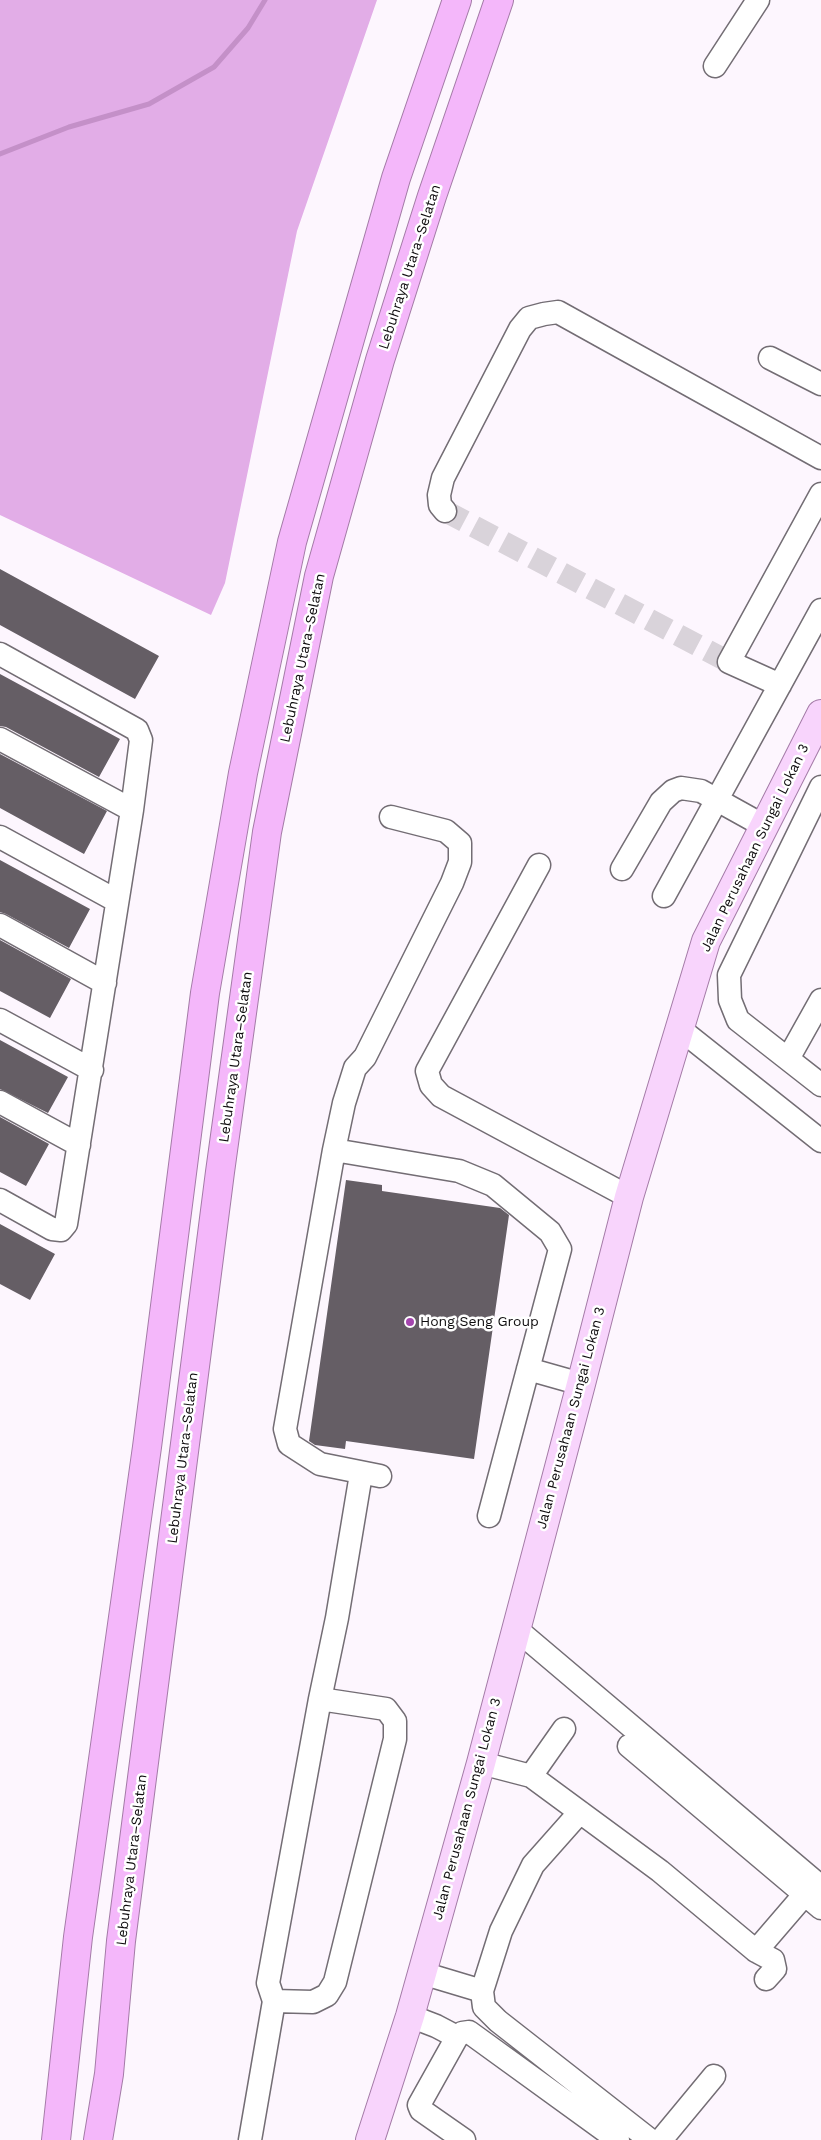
<!DOCTYPE html>
<meta charset="utf-8">
<style>
body{margin:0}
canvas{display:block;background:#fdf6fe}
</style>
<canvas width="821" height="2140"></canvas>
<script>
const g = document.querySelector('canvas').getContext('2d');
g.lineJoin = 'round';
function fillPath(path, color) {
  g.fillStyle = color;
  g.fill(path, 'evenodd');
}
function poly(rows) {
  const path = new Path2D();
  for (const r of rows) {
    path.moveTo(r[0], r[1]);
    for (let i = 2; i < r.length; i += 2) path.lineTo(r[i], r[i + 1]);
  }
  return path;
}
function stroke(path, color, width, dash) {
  g.strokeStyle = color;
  g.lineWidth = width;
  g.lineCap = dash ? 'butt' : 'round';
  g.setLineDash(dash || []);
  g.stroke(path);
}
function label(font, color, halo, rows, align = 'center') {
  g.font = font + ' "Work Sans",sans-serif';
  g.lineWidth = 5;
  g.setLineDash([]);
  g.textBaseline = 'middle';
  g.strokeStyle = halo;
  g.fillStyle = color;
  for (const [text, x, y, turn = 0] of rows) {
    g.save();
    g.translate(x, y);
    g.rotate((+turn || 0) * Math.PI / 180);
    g.textAlign = isNaN(turn) ? turn : align;
    if (halo) g.strokeText(text, 0, 0);
    g.fillText(text, 0, 0);
    g.restore();
  }
}
const forest = poly([
 [0,0,377,0,297,231,225,583,211,615,0,515]
]);
const stream = poly([
 [0,154,69,127,149,104,214,67,248,28,265,0]
]);
const building = poly([
 [0,569,159,656,135,699,0,625],
 [0,674,120,739,99,777,6,727,0,726],
 [0,754,107,811,84,854,0,808],
 [0,860,90,909,69,948,6,914,0,912],
 [0,940,71,979,50,1018,0,991],
 [0,1040,68,1077,48,1113,0,1089],
 [0,1117,49,1144,26,1186,0,1172],
 [346,1180,382,1185,382,1191,500,1208,509,1215,474,1459,346,1441,345,1449,315,1445,309,1441],
 [0,1224,55,1254,30,1300,0,1284]
]);
const minorTunnel = poly([
 [445,511,729,662]
]);
const minor = poly([
 [715,66,758,0],
 [770,358,821,384],
 [445,511,440,505,439,495,443,478,520,329,529,318,544,314,558,312,821,458],
 [0,654,137,730,141,740,132,810,66,1224,61,1230,52,1229,0,1200],
 [780,685,729,662,821,494],
 [0,739,132,810],
 [821,787,729,975,730,1000,738,1020,821,1085],
 [0,837,117,901],
 [539,865,427,1071,431,1085,441,1096,629,1197],
 [622,869,661,802,673,791,681,788,701,791,764,826],
 [664,896,821,610],
 [0,925,105,983],
 [0,1020,92,1070],
 [680,1029,821,1141],
 [788,1059,821,1000],
 [0,1102,79,1145],
 [334,1150,459,1171,493,1185,550,1232,560,1249,489,1516],
 [528,1369,581,1384],
 [380,1476,320,1464,289,1444,285,1429,334,1150,344,1103,355,1068,365,1057,452,883,460,862,460,843,446,831,391,817],
 [515,1628,821,1887],
 [629,1746,821,1908],
 [481,1763,531,1776,660,1871,756,1951,805,1894,814,1881],
 [531,1776,564,1729],
 [756,1951,773,1960,775,1969,766,1979],
 [422,1973,482,1991,484,2007,498,2021,650,2140],
 [482,1991,501,1931,533,1865,580,1812],
 [274,2001,313,2002,327,1995,335,1982,395,1739,395,1721,386,1709,320,1699],
 [410,2016,436,2026,457,2037,419,2105,421,2110,464,2140],
 [457,2037,462,2033,469,2032,618,2140],
 [250,2140,274,2001,268,1983,320,1699,337,1618,361,1474],
 [661,2140,714,2076]
]);
const major = poly([
 [370,2140,410,2016,481,1763,581,1384,629,1197,706,941,821,714]
]);
const highway = poly([
 [56,2140,78,1937,147,1447,205,993,243,773,292,542,396,178,457,0],
 [98,2140,109,2074,121,1941,220,1172,267,832,319,576,380,360,432,196,499,0]
]);
const markers = [
 [410,1322,5,"#a445ae"]
];
const streetNames = [
 ["Lebuhraya Utara–Selatan",410,267,-72],
 ["Lebuhraya Utara–Selatan",303,658,-78],
 ["Jalan Perusahaan Sungai Lokan 3",755,848,-64],
 ["Lebuhraya Utara–Selatan",236,1057,-82],
 ["Jalan Perusahaan Sungai Lokan 3",571,1418,-75],
 ["Lebuhraya Utara–Selatan",183,1458,-83],
 ["Jalan Perusahaan Sungai Lokan 3",467,1809,-75],
 ["Lebuhraya Utara–Selatan",132,1860,-83]
];
const poiNames = [
 ["Hong Seng Group",420,1322]
];
fillPath(forest, '#e2ade7');
stroke(stream, '#c490c8', 5);
fillPath(building, '#655e65');
stroke(minorTunnel, '#d9d3da', 22, [22, 11]);
stroke(minor, '#736d74', 25);
stroke(major, '#a47ba7', 30);
stroke(highway, '#a47ba7', 30);
stroke(minor, '#fff', 22);
stroke(major, '#f8d4fc', 28);
stroke(highway, '#f4b7fa', 28);
for (const [x, y, r, color] of markers) {
  const dot = new Path2D();
  dot.arc(x, y, r, 0, 2 * Math.PI);
  g.fillStyle = color;
  g.fill(dot);
  stroke(dot, '#fff', 2);
}
label('14px', '#0e0c0e', '#fff', streetNames);
label('14px', '#0e0c0e', '#fff', poiNames, 'left');
</script>
